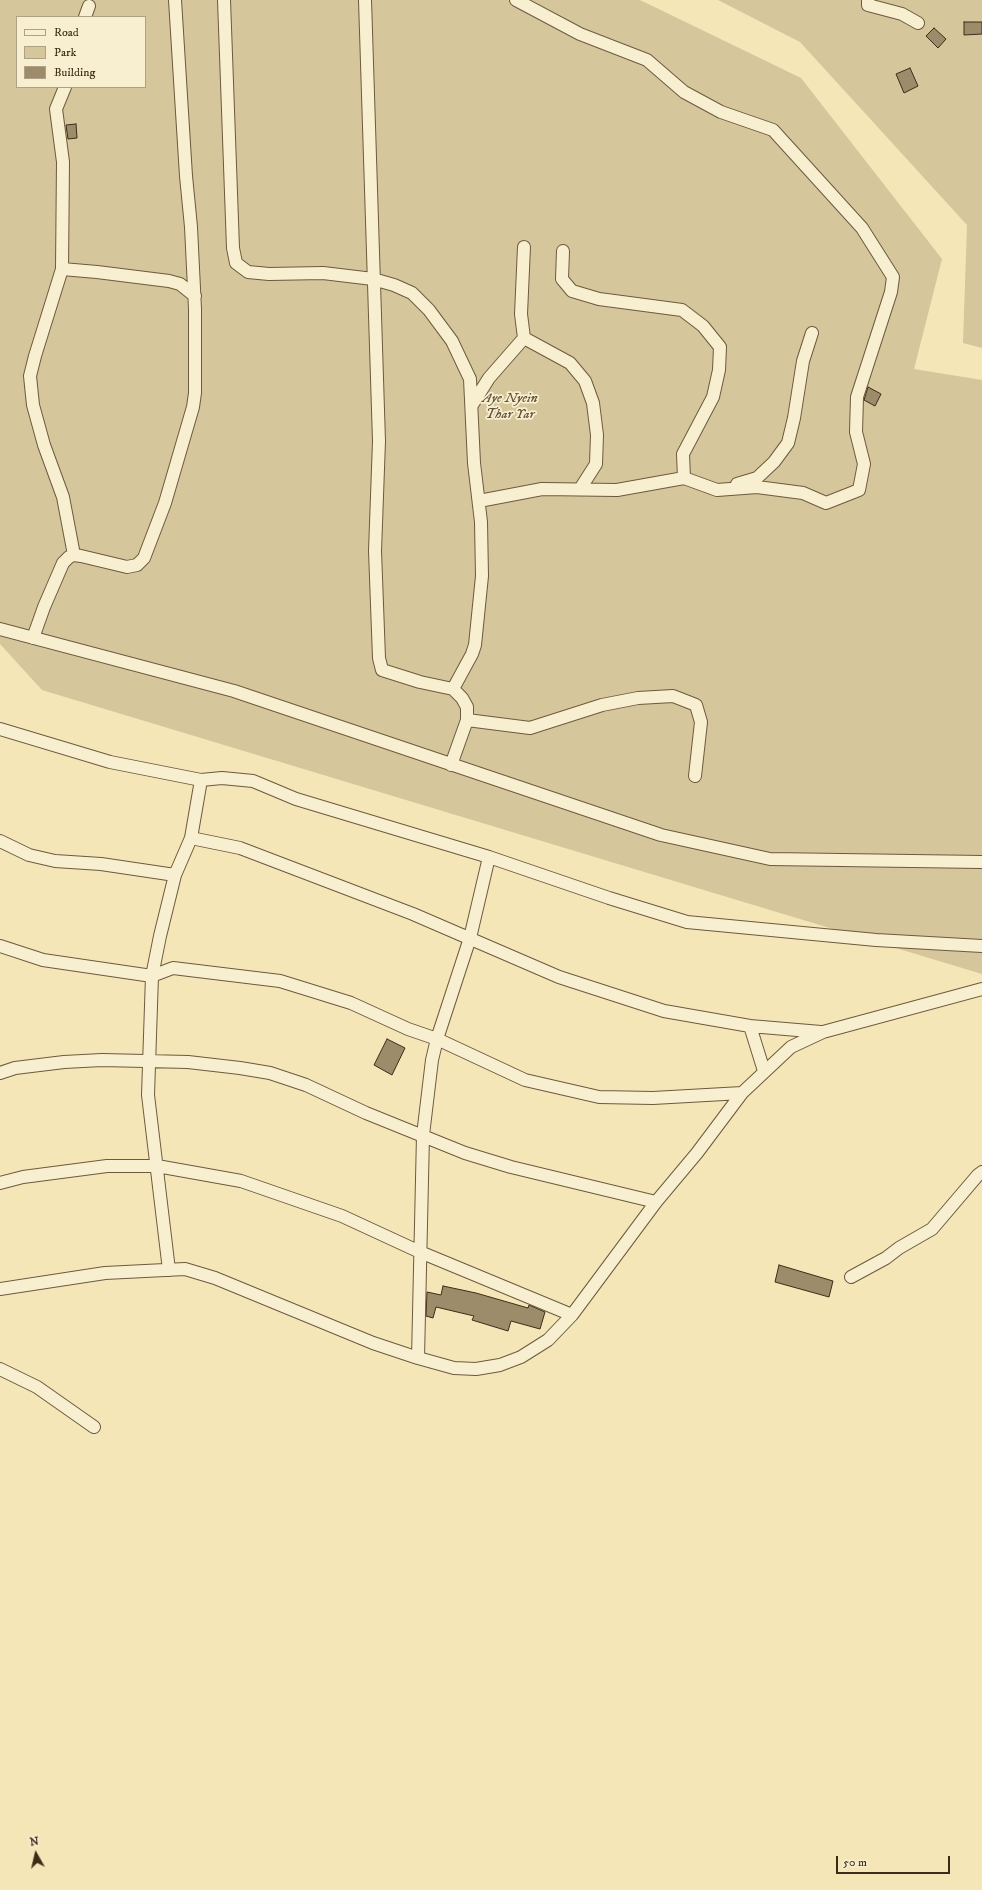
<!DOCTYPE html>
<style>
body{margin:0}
#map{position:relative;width:982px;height:1890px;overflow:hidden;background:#f4e6b6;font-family:"IM FELL DW Pica",serif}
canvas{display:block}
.legend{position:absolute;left:16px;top:16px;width:130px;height:72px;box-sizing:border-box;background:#f8efd0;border:1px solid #aea186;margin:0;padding:5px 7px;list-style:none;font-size:12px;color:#3e2b17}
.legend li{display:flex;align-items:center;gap:8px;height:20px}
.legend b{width:20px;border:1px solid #aea186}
.north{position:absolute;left:16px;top:1834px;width:40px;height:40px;-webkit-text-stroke:3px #f8efd0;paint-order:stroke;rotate:352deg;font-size:11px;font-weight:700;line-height:16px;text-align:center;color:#3e2b17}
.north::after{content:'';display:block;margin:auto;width:14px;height:18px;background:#3e2b17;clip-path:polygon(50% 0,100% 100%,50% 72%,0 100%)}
.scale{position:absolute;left:836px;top:1856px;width:114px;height:18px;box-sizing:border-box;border:2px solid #3e2b17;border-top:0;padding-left:5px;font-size:12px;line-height:14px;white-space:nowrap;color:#3e2b17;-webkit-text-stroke:3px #f8efd0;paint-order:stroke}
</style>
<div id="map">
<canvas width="982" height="1890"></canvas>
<ul class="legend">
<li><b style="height:5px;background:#f8efd0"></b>Road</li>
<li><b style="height:11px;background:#d5c69b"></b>Park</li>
<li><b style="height:11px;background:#9d8c6a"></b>Building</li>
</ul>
<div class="north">N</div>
<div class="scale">50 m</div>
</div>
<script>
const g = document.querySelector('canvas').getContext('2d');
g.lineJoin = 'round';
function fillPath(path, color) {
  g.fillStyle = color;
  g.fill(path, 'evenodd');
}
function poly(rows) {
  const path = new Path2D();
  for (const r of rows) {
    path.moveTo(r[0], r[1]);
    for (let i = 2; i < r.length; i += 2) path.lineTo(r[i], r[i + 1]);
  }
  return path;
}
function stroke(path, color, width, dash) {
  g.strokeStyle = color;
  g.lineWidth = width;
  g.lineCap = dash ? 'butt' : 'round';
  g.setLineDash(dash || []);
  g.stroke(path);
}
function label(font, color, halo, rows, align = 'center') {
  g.font = font + ' "IM FELL DW Pica",serif';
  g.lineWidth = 3.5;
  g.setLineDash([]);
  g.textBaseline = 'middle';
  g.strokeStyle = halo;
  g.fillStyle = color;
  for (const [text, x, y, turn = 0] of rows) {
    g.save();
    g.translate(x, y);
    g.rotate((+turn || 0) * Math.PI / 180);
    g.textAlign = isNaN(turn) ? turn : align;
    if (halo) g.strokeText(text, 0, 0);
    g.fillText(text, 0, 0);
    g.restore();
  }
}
const green = poly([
 [0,0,640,0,801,78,942,259,914,369,982,380,982,974,42,690,0,644],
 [17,17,145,17,145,87,17,87],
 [718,0,982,0,982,348,963,343,967,225,800,42]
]);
const building = poly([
 [964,22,982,22,982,34,964,35,964,22],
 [934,28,946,39,938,48,926,36,934,28],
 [910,68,918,86,904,93,896,74,910,68],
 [76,124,77,138,68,139,66,125,76,124],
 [868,387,881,394,875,406,864,400,868,387],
 [387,1039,405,1048,392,1075,374,1065,387,1039],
 [779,1265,833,1281,829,1297,775,1282,779,1265],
 [443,1286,476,1293,528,1308,529,1305,545,1312,540,1329,511,1321,508,1331,472,1320,474,1316,436,1307,433,1318,426,1316,427,1292,441,1295,443,1286]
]);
const minor = poly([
 [224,0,233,248,236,263,248,272,269,274,323,273,373,279,394,285,412,293,429,310,452,341,470,379,474,463,481,522,482,576,475,645,472,654,453,689,462,698,467,707,467,720,451,765],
 [365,0,379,441,375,551,379,658,382,670,420,682,453,689],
 [868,0,868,5,902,14,918,23],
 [85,17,89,6],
 [65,87,56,109,63,162,62,269,35,356,30,376,33,405,44,445,63,497,74,555],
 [563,251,562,279,572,291,599,299,682,310,703,326,720,347,719,370,713,397,683,454,684,478],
 [62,269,97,272,169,281,180,284,195,296],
 [524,338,570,363,585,381,593,403,597,435,596,464,580,489],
 [472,405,489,378,524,338,521,314,524,247],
 [737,484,757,478,774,462,788,443,794,418,803,361,812,333],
 [479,501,542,489,617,490,684,478,717,490,757,487,803,493,826,503,859,490,864,464,856,432,857,397,891,292,893,277,862,228,773,130,721,112,684,92,647,60,580,34,516,0],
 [0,629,234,691,661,835,770,859,982,862],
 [33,638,44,607,63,563,69,557,74,555,81,556,127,567,137,565,144,558,165,503,193,407,195,393,195,309,191,227,186,176,175,0],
 [467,720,530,728,602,705,638,698,673,696,696,705,701,722,695,776],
 [0,729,110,762,201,780,222,778,253,781,296,799,489,857,609,898,687,922,876,940,982,946],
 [191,838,240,848,413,914,559,977,664,1011,750,1026,821,1032],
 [0,841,29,855,55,861,101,864,175,875],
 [0,946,43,960,152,976,173,968,280,981,351,1003,408,1029,437,1039,525,1080,599,1097,653,1098,742,1093],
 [750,1026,764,1071],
 [0,1073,15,1068,64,1062,102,1060,188,1062,240,1068,270,1073,306,1085,366,1113,465,1153,511,1167,656,1202],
 [0,1183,23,1177,107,1166,157,1166,241,1181,342,1216,420,1252,572,1315],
 [169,1270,148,1095,152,976,160,936,175,875,191,838,201,780],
 [851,1277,886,1258,899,1248,932,1229,978,1175,982,1172],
 [0,1289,105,1273,185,1269,215,1278,373,1343,418,1358,454,1368,476,1369,500,1365,521,1357,548,1340,572,1315,656,1202,697,1153,742,1093,791,1047,823,1032,982,989],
 [418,1358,423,1135,432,1060,437,1039,470,938,489,857],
 [0,1369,37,1387,94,1427]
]);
const parkNames = [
 ["Aye Nyein",510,399],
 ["Thar Yar",510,415]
];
fillPath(green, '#d5c69b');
fillPath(building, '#9d8c6a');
stroke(building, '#3e2b17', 1);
stroke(minor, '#6c5a3f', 14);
stroke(minor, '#f8efd0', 12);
label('italic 14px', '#645238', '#f8efd0', parkNames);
</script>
